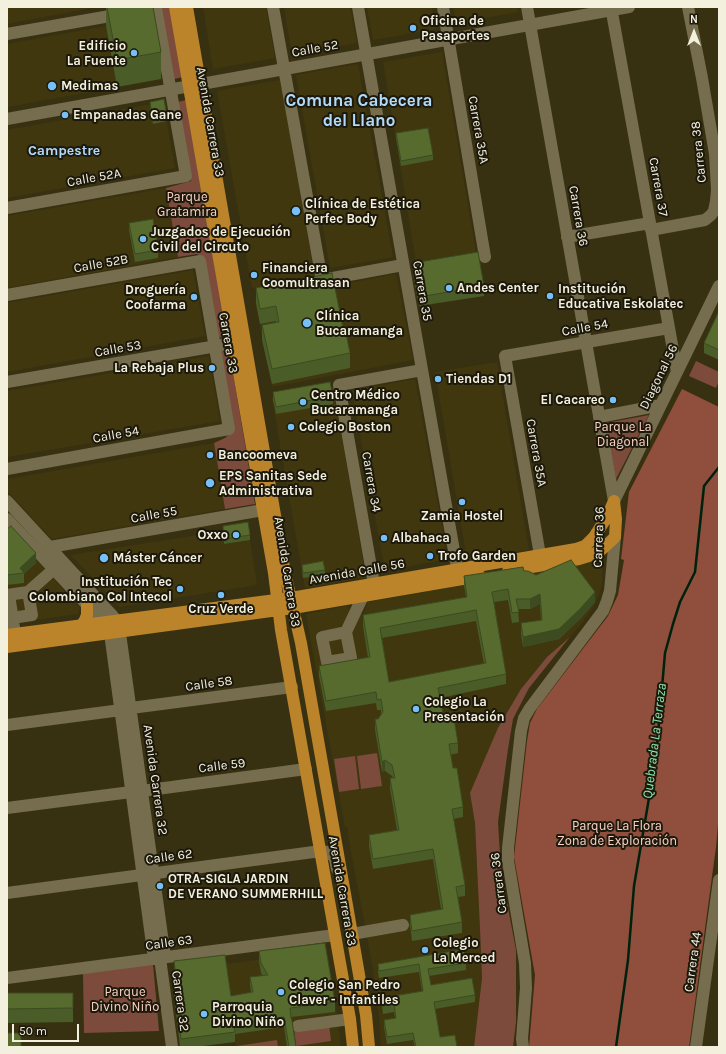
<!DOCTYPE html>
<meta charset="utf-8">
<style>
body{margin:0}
#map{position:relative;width:726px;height:1054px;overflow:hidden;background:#383111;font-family:Karla,sans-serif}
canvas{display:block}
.frame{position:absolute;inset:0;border:8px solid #f4f0de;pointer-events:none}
.north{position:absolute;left:674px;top:12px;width:40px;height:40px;-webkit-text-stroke:3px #1c190c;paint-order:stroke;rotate:0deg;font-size:11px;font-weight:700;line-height:16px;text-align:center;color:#f4f0de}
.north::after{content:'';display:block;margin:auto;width:14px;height:18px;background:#f4f0de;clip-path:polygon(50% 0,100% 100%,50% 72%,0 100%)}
.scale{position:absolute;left:12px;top:1024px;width:67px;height:18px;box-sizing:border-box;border:2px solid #f4f0de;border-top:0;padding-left:5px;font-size:12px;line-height:14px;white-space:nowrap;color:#f4f0de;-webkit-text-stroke:3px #1c190c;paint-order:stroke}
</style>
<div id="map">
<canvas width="726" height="1054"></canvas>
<div class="frame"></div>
<div class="north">N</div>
<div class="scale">50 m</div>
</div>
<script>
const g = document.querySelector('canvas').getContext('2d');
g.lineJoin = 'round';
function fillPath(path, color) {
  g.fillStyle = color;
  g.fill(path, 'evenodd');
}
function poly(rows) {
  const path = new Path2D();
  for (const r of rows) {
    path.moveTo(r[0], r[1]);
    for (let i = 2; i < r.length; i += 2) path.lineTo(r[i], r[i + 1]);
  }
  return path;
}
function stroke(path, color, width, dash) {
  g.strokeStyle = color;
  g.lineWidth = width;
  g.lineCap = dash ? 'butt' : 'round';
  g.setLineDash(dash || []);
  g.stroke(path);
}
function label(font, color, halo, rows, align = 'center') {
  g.font = font + ' Karla,sans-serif';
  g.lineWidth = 4;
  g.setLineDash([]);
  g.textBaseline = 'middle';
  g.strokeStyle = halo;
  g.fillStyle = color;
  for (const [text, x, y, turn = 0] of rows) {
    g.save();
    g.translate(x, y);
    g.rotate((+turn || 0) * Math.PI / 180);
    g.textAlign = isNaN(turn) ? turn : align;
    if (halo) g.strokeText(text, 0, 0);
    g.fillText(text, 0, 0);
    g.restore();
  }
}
const built = poly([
 [7,7,97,7,7,24],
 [203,7,266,7,275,58,213,69],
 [284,7,350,7,357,43,292,55],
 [367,7,432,7,436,29,373,40],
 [453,7,517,7,518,12,456,23],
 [106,26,117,87,7,107,7,44],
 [442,52,476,252,416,262,383,62],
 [358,64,393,257,330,268,296,75],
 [280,80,315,277,252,288,217,91],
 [163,102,175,168,7,198,7,130],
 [166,188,178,257,7,288,7,216],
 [193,270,205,336,7,372,7,303],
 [396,274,413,360,272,387,255,301],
 [209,356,220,421,7,457,7,391],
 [497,362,529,550,467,560,435,372],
 [415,379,448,559,385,571,352,391],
 [333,387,366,577,305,588,272,398],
 [214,443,225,509,52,539,8,492,7,479],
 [248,527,257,585,120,607,71,555],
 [11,532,80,608,78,614,7,624,7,535],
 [596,560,603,561,602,583,599,595,594,606,581,624,570,637,547,657,521,689,470,793,475,823,480,929,482,978,474,1047,381,1047,379,1016,373,969,348,835,348,827,345,827,306,614,346,606,363,615,368,602,583,564],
 [326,951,338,1020,340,1039,340,1047,236,1047,225,964]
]);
const green = poly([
 [160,7,170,7,183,77,174,79],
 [186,100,228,336,217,338,203,257,197,254,178,257,166,188,191,181,178,102],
 [229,349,255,504,225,509,214,443,225,438,232,431,220,350],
 [696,361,719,372,719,381,716,388,689,376],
 [649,415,616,479,606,423],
 [570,637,529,688,513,719,508,749,498,822,501,871,516,950,516,1022,513,1047,474,1047,482,978,480,929,475,823,470,793,498,728,521,689,547,657],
 [377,753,382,786,361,789,357,756],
 [355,756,359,789,339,792,334,759],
 [153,964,159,1031,84,1033,83,973],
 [329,1024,331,1041,296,1046,294,1028],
 [277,1040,278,1047,238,1047,237,1046]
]);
const forest = poly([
 [682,389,719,407,719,812,716,847,689,1047,529,1047,535,975,514,857,527,741,530,723,537,709,608,616,618,595,624,560,621,559,629,492]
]);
const stream = poly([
 [616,1047,628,960,634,886,656,757,665,653,673,624,680,602,695,572,704,486,719,467]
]);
const minor = poly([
 [273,7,322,280,403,265],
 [358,7,459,579],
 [443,7,485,257],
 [527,7,614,501],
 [611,7,677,372],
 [7,34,156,8,186,176,7,208],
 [7,119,629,7],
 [651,230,705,220,711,215,714,211,716,201,717,190,715,154,702,78,688,7],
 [567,237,650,223],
 [7,295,200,261,229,429,7,469],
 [7,382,234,343],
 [599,417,661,405],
 [7,501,111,614,117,621,119,626,165,957],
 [614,501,719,286],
 [7,519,104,623,110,633,154,959],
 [50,547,263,510],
 [540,555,505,356,669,328],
 [374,584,339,385,422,370],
 [28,592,54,569],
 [7,595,28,592,32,615,12,618],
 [9,595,15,634],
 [346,632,351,658,327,662,322,637,346,632],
 [346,632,363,596],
 [131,708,292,687],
 [7,725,121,710],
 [142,791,306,769],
 [7,808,131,792],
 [7,893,321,851,327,852,333,856,335,859,337,869],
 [352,934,403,925],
 [160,958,172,1047],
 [7,978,335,935],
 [298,1026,350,1019],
 [523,1047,522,1039,526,988,525,963,508,861,508,848,521,731,524,718,530,708,603,611,607,601,610,591,615,537],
 [696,1047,719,880]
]);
const major = poly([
 [175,7,274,573,281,630,350,1019,353,1047],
 [187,7,285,573,301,643,348,911,366,1015,369,1047],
 [508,571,579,559,589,556,601,550,611,541,615,537,616,519,614,501],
 [81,626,85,620,87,615,87,605],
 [7,635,291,598,576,549,582,547,586,545,594,537,607,517,614,501],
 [7,647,293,608,480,576]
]);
const wall = poly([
 [106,7,153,7,161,52,161,79,117,87,106,26],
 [150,102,167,116,167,121,153,124,150,107],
 [396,133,433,155,433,160,401,166,396,138],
 [129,223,158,250,158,258,135,262,129,230],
 [413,263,484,286,484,296,419,306,413,273],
 [256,288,343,328,350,353,350,368,272,384,262,340,262,325,276,322,276,321,260,324,256,303],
 [719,311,719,360,704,353,704,343],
 [273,392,333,396,333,404,276,414,273,400],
 [223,526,250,535,250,540,224,544,223,531],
 [7,529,36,563,24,574,24,583,7,585],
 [302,565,325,570,325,575,303,578,302,570],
 [524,571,595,602,580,619,559,639,523,647,521,634,521,623,541,620,540,604,530,609,518,609,519,622,512,623,508,600,494,602,506,674,506,684,440,698,443,713,458,743,458,753,450,755,453,768,463,807,463,817,453,819,465,885,465,896,458,897,462,922,462,933,412,941,410,925,410,915,441,909,433,859,373,869,369,846,369,835,397,830,390,789,390,778,393,778,392,776,385,771,382,772,375,730,375,719,378,719,381,714,381,710,377,710,376,703,326,711,319,676,319,666,368,658,363,626,363,615,466,597,464,586,464,576],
 [476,621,484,664,389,682,382,638],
 [259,951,335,1002,335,1012,291,1017,296,1047,287,1047,284,1027,235,1034,235,1042,195,1047,180,1047,173,986,173,976,175,976,174,961,231,996,251,992,250,986,250,977,263,976,261,973,259,961],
 [466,963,466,970,429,976,431,985,475,995,475,1002,435,1009,440,1037,457,1047,415,1047,413,1040,387,1044,384,1027,384,1020,395,1018,394,1012,383,1014,382,1005,382,998,422,991,419,972,379,978,378,972,378,964],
 [7,993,73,993,73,1022,7,1023]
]);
const shadedWall = poly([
 [36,553,36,563,24,574,24,573,20,568],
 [595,592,595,602,580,619,559,639,523,647,523,637],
 [540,594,540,604,530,609,530,599],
 [385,760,385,771,382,772,382,762]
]);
const building = poly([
 [107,7,153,7,161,52,117,60,107,7],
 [164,99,167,116,153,119,150,102,164,99],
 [428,128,433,155,401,161,396,133,428,128],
 [153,219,158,250,135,254,129,223,153,219],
 [478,252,484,286,419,297,413,263,478,252],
 [332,273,343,328,345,328,350,353,272,369,262,325,279,322,276,306,260,309,256,288,332,273],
 [719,311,719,350,704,343,719,311],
 [330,382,333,396,276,407,273,392,330,382],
 [248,522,250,535,224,539,223,526,248,522],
 [11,526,36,553,20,568,24,573,7,575,7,529,11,526],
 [571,560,595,592,580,609,559,629,523,637,521,623,542,620,540,594,530,599,516,599,519,612,512,613,508,589,492,592,506,674,438,688,443,713,453,712,458,743,449,744,453,768,457,768,463,807,452,809,465,885,456,887,462,922,412,931,410,915,443,909,433,849,373,859,369,835,399,830,390,778,395,778,392,765,385,760,382,762,375,719,378,719,383,712,381,699,377,700,376,692,326,701,319,666,370,657,363,615,467,597,464,576,523,567,524,571,528,571,536,575,571,560],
 [476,610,486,663,389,682,380,628,476,610],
 [323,561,325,570,303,573,302,565,323,561],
 [325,943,335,1002,290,1008,291,1018,292,1021,296,1047,289,1047,284,1017,234,1024,235,1032,181,1039,173,976,176,976,174,961,225,955,231,996,253,992,250,977,268,975,261,963,259,951,325,943],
 [464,949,466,963,428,969,431,985,472,978,475,995,434,1002,440,1037,455,1035,457,1047,416,1047,413,1033,387,1037,384,1020,396,1018,394,1004,383,1006,382,998,423,991,419,964,379,971,378,964,464,949],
 [7,993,73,993,73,1008,7,1009,7,993],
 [7,1033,21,1033,21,1047,7,1047,7,1033]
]);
const markers = [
 [413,28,4,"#76c0f7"],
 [134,53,4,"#76c0f7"],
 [52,86,5,"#76c0f7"],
 [65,115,4,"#76c0f7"],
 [296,211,5,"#76c0f7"],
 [143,239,4,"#76c0f7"],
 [254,275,4,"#76c0f7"],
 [449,288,4,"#76c0f7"],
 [550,296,4,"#76c0f7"],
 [194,297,4,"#76c0f7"],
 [307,323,5,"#76c0f7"],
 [212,368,4,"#76c0f7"],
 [438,379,4,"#76c0f7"],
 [613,400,4,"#76c0f7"],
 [303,402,4,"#76c0f7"],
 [291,427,4,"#76c0f7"],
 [210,455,4,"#76c0f7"],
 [210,483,5,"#76c0f7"],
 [462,502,4,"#76c0f7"],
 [236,535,4,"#76c0f7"],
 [384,538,4,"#76c0f7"],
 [430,556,4,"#76c0f7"],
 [104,558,5,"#76c0f7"],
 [180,589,4,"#76c0f7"],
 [221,595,4,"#76c0f7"],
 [416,709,4,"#76c0f7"],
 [160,886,4,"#76c0f7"],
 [425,950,4,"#76c0f7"],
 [281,992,4,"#76c0f7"],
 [204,1014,4,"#76c0f7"]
];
const poiNames = [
 ["Oficina de",421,21],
 ["Pasaportes",421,36],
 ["Edificio",126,46,"right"],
 ["La Fuente",126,61,"right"],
 ["Medimas",61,86],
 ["Empanadas Gane",73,115],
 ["Clínica de Estética",305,204],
 ["Perfec Body",305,219],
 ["Juzgados de Ejecución",151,232],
 ["Civil del Circuto",151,247],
 ["Financiera",262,268],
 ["Coomultrasan",262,283],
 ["Andes Center",457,288],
 ["Institución",558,289],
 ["Educativa Eskolatec",558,304],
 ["Droguería",186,290,"right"],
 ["Coofarma",186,305,"right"],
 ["Clínica",316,316],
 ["Bucaramanga",316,331],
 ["La Rebaja Plus",204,368,"right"],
 ["Tiendas D1",446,379],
 ["Centro Médico",311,395],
 ["Bucaramanga",311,410],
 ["El Cacareo",605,400,"right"],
 ["Colegio Boston",299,427],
 ["Bancoomeva",218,455],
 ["EPS Sanitas Sede",219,476],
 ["Administrativa",219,491],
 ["Zamia Hostel",462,516,"center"],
 ["Oxxo",228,535,"right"],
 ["Albahaca",392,538],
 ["Trofo Garden",438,556],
 ["Máster Cáncer",113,558],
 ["Institución Tec",172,582,"right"],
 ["Colombiano Col Intecol",172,597,"right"],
 ["Cruz Verde",221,609,"center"],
 ["Colegio La",424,702],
 ["Presentación",424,717],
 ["OTRA-SIGLA JARDIN",168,879],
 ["DE VERANO SUMMERHILL",168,894],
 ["Colegio",433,943],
 ["La Merced",433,958],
 ["Colegio San Pedro",289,985],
 ["Claver - Infantiles",289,1000],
 ["Parroquia",212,1007],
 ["Divino Niño",212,1022]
];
const streetNames = [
 ["Calle 52",315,49,-10],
 ["Avenida Carrera 33",210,122,80],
 ["Carrera 35A",478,130,80],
 ["Carrera 38",699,152,-96],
 ["Calle 52A",94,178,-10],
 ["Carrera 37",658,187,80],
 ["Carrera 36",578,216,80],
 ["Calle 52B",101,264,-10],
 ["Carrera 35",422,291,80],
 ["Calle 54",585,328,-10],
 ["Carrera 33",228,343,80],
 ["Calle 53",118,349,-10],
 ["Diagonal 56",659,377,-64],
 ["Calle 54",116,435,-10],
 ["Carrera 35A",536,453,80],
 ["Carrera 34",371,482,80],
 ["Calle 55",154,515,-10],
 ["Carrera 36",599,537,-88],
 ["Avenida Carrera 33",287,572,81],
 ["Avenida Calle 56",357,572,-10],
 ["Calle 58",209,684,-8],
 ["Calle 59",222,766,-7],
 ["Avenida Carrera 32",155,780,82],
 ["Calle 62",169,857,-8],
 ["Carrera 36",499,883,-97],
 ["Avenida Carrera 33",342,891,80],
 ["Calle 63",169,943,-8],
 ["Carrera 44",693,962,-82],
 ["Carrera 32",180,1001,82]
];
const parkNames = [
 ["Parque",187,197],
 ["Gratamira",187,212],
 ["Parque La",623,427],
 ["Diagonal",623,442],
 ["Parque La Flora",617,826],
 ["Zona de Exploración",617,841],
 ["Parque",125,992],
 ["Divino Niño",125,1007]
];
const neighbourhoodNames = [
 ["Campestre",64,151]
];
const waterNames = [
 ["Quebrada La Terraza",655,741,-83]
];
const districtNames = [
 ["Comuna Cabecera",359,101],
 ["del Llano",359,121]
];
fillPath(built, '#40370e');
fillPath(green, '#7c4b3c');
fillPath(forest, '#8f4f3c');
stroke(stream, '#00210d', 2.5);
stroke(minor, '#756d4d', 12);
stroke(major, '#bb832a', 12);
fillPath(wall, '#4a5c27');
fillPath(shadedWall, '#3c4b20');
fillPath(building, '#566b2d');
stroke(building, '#3c4b20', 1);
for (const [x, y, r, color] of markers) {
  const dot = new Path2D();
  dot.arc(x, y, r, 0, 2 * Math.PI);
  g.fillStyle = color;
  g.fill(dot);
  stroke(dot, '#1c190c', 1.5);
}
label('bold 13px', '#f4f0de', '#1c190c', poiNames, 'left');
label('13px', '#f4f0de', '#1c190c', streetNames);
label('13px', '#fbd2c6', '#1c190c', parkNames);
label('bold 14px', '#b2daf9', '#1c190c', neighbourhoodNames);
label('italic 14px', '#89e4a9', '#1c190c', waterNames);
label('bold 17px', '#b2daf9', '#1c190c', districtNames);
</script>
